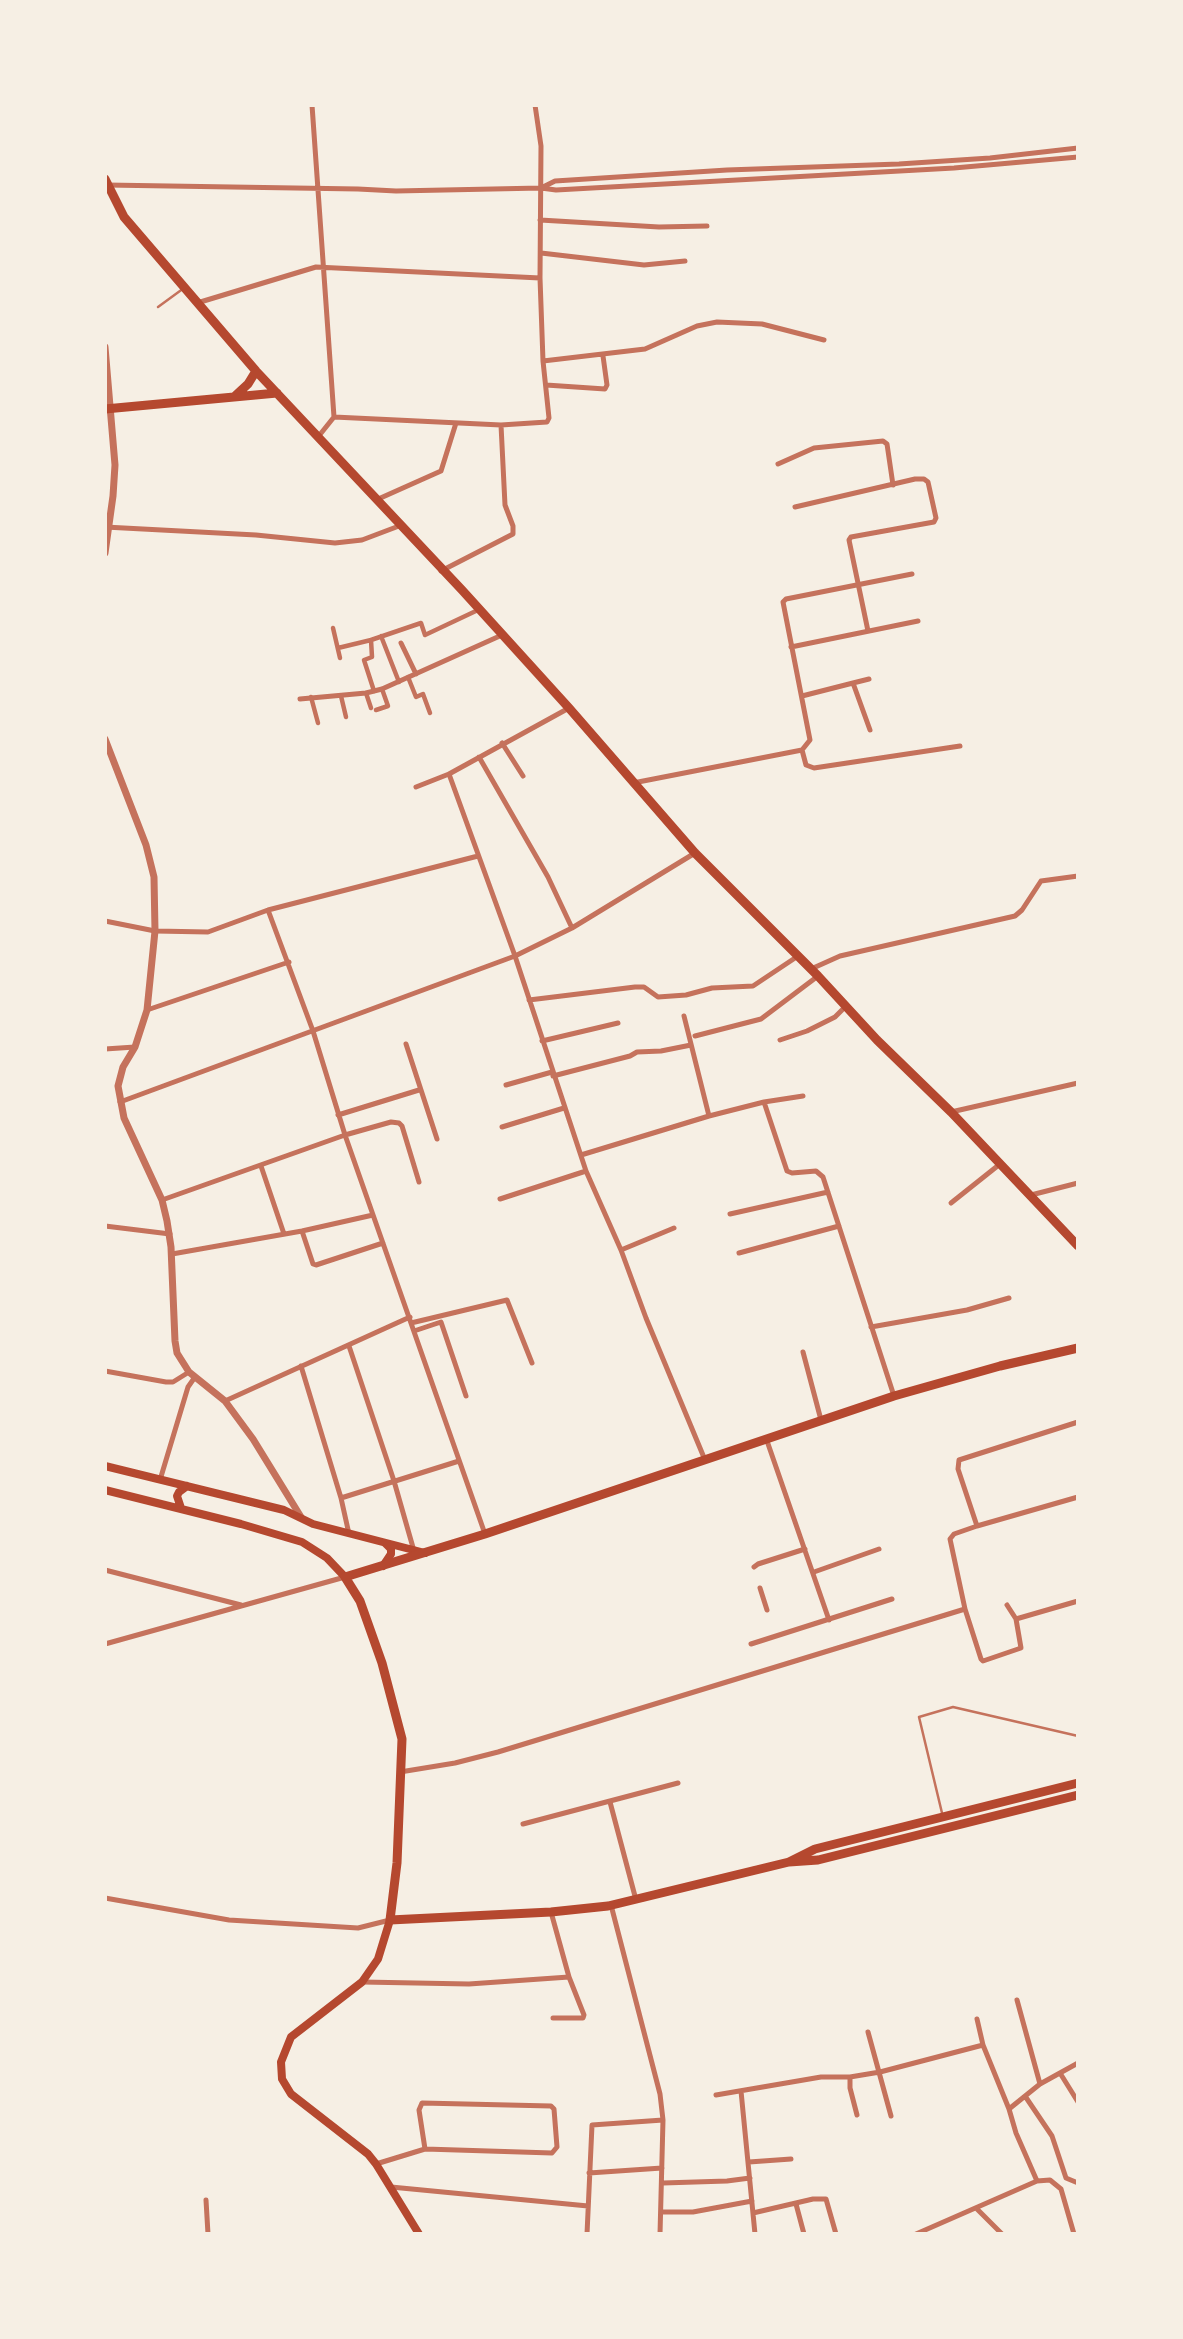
<!DOCTYPE html>
<style>
body{margin:0}
#map{position:relative;width:1183px;height:2339px;overflow:hidden;background:#f6efe4;font-family:"DM Sans",sans-serif}
canvas{display:block}
.frame{position:absolute;inset:0;border:107px solid #f6efe4;pointer-events:none}
</style>
<div id="map">
<canvas width="1183" height="2339"></canvas>
<div class="frame"></div>
</div>
<script>
const g = document.querySelector('canvas').getContext('2d');
g.lineJoin = 'round';
function poly(rows) {
  const path = new Path2D();
  for (const r of rows) {
    path.moveTo(r[0], r[1]);
    for (let i = 2; i < r.length; i += 2) path.lineTo(r[i], r[i + 1]);
  }
  return path;
}
function stroke(path, color, width, dash) {
  g.strokeStyle = color;
  g.lineWidth = width;
  g.lineCap = dash ? 'butt' : 'round';
  g.setLineDash(dash || []);
  g.stroke(path);
}
const service = poly([
 [158,307,184,288],
 [942,1813,919,1717,953,1707,1078,1736]
]);
const pedestrian = poly([
 [333,628,340,658],
 [381,636,399,682],
 [338,648,371,640],
 [408,677,416,697,423,694,430,713],
 [374,691,364,660,372,657,371,640,421,623,425,635,478,610],
 [366,693,371,708],
 [341,696,346,717],
 [311,697,318,723],
 [376,710,388,706,382,689]
]);
const minor = poly([
 [312,105,334,417,318,437],
 [106,185,358,189,396,191,541,188,556,190,954,168,1078,157],
 [541,188,555,181,727,170,899,164,990,158,1078,148],
 [540,220,659,227,707,226],
 [541,253,644,265,685,261],
 [197,303,316,267,540,278],
 [543,361,645,349,697,326,717,322,762,324,824,340],
 [546,385,605,389,607,385,603,356],
 [334,417,501,425,547,422,549,418,543,361,540,278,541,146,535,105],
 [778,464,814,448,883,441,887,444,893,485],
 [376,500,441,471,456,423],
 [795,507,915,479,924,479,928,482,936,518,934,522,851,537,849,540,868,631],
 [105,527,256,535,335,543,362,540,399,526],
 [441,571,513,534,513,526,505,505,501,425],
 [401,643,416,674],
 [791,647,918,621],
 [853,683,869,679],
 [802,696,853,683,870,730],
 [300,699,366,693,382,689,502,635],
 [569,708,449,774,515,956,586,1171,621,1250,646,1318,705,1460],
 [502,743,523,776],
 [802,750,806,765,814,768,960,746],
 [479,757,548,877,572,928],
 [633,783,802,750,810,740,783,602,786,599,912,574],
 [416,787,449,774],
 [268,910,313,1031,345,1135,485,1534],
 [105,921,155,931,208,932,268,910,478,856],
 [811,969,840,956,1015,916,1022,910,1041,881,1078,876],
 [529,1000,635,987,644,987,658,997,686,995,712,988,753,986,798,956],
 [147,1010,289,962],
 [684,1016,709,1116],
 [695,1036,761,1019,818,976],
 [780,1040,807,1031,835,1017,846,1006],
 [542,1041,618,1023],
 [406,1044,437,1139],
 [105,1049,135,1047],
 [553,1076,630,1056,637,1052,661,1051,691,1045],
 [506,1085,552,1072],
 [120,1102,515,956,572,928,695,853],
 [764,1102,787,1171,792,1173,816,1171,823,1177,894,1396],
 [951,1112,1078,1083],
 [338,1115,419,1090],
 [502,1127,564,1108],
 [581,1155,709,1116,764,1102,803,1096],
 [261,1166,284,1234],
 [1031,1195,1078,1183],
 [500,1199,586,1171],
 [162,1200,345,1135,391,1122,399,1123,402,1126,419,1182],
 [951,1203,1000,1164],
 [730,1214,828,1192],
 [105,1226,170,1234],
 [302,1231,313,1264,316,1265,383,1243],
 [621,1250,674,1228],
 [739,1253,839,1226],
 [172,1254,302,1231,373,1215],
 [411,1323,507,1300,532,1363],
 [871,1327,967,1310,1009,1298],
 [414,1331,441,1322,466,1396],
 [349,1346,394,1481,414,1551],
 [803,1352,821,1420],
 [301,1366,341,1498,459,1461],
 [105,1371,166,1382,173,1382,189,1372],
 [225,1401,410,1317],
 [766,1438,829,1620],
 [160,1480,188,1387,195,1377],
 [341,1498,349,1534],
 [977,1526,958,1469,959,1460,1078,1422],
 [754,1567,758,1564,805,1549],
 [105,1570,241,1605],
 [814,1572,879,1549],
 [760,1588,767,1610],
 [1007,1605,1016,1619,1078,1601],
 [1016,1619,1021,1648,983,1661,981,1659,965,1609,950,1539,954,1534,977,1526,1078,1497],
 [105,1644,345,1577],
 [751,1644,892,1599],
 [400,1772,455,1763,498,1752,965,1609],
 [610,1802,636,1900],
 [523,1824,678,1783],
 [105,1898,229,1920,358,1928,390,1920],
 [611,1905,660,2094,663,2120,660,2234],
 [362,1982,469,1984,569,1977,551,1912],
 [1017,2000,1040,2084],
 [553,2018,583,2018,584,2015,569,1977],
 [977,2019,983,2045],
 [868,2032,891,2116],
 [1060,2073,1078,2102],
 [850,2077,850,2088,857,2115],
 [741,2091,755,2234],
 [716,2095,821,2077,850,2077,880,2072,983,2045,1009,2109,1016,2133,1037,2181,916,2234],
 [1025,2096,1052,2136,1066,2178,1078,2183],
 [1009,2109,1040,2084,1078,2063],
 [749,2162,791,2159],
 [376,2164,425,2149,552,2153,557,2147,554,2109,551,2106,422,2103,419,2110,425,2149],
 [589,2173,662,2168],
 [1037,2181,1050,2180,1061,2189,1074,2234],
 [663,2183,727,2181,750,2178],
 [391,2187,588,2206],
 [206,2200,208,2234],
 [796,2204,804,2234],
 [977,2209,1002,2234],
 [662,2212,693,2212,752,2201],
 [753,2213,813,2199,826,2199,836,2234],
 [587,2234,592,2125,663,2120]
]);
const tertiary = poly([
 [105,347,115,465,113,496,105,553],
 [105,739,146,845,154,877,155,931,147,1010,135,1047,123,1067,118,1086,124,1118,162,1200,167,1221,171,1247,175,1341,177,1353,189,1372,225,1401,253,1439,301,1517]
]);
const secondary = poly([
 [105,1466,284,1510,313,1524,425,1553],
 [105,1490,241,1524,302,1542,327,1558,345,1577],
 [181,1508,177,1496,179,1492,187,1486],
 [383,1566,391,1554,391,1549,385,1543],
 [390,1920,378,1959,362,1982,291,2037,281,2062,282,2079,291,2094,368,2154,376,2164,419,2234]
]);
const primary = poly([
 [105,179,124,217,256,371,462,590,569,708,695,853,818,976,877,1040,951,1112,1078,1246],
 [235,396,248,384,256,371],
 [105,409,277,393],
 [1078,1348,1000,1366,894,1396,485,1534,345,1577,360,1601,382,1663,402,1739,397,1863,390,1920,551,1912,608,1906,789,1862,818,1860,1078,1795],
 [789,1862,815,1849,1078,1783]
]);
stroke(service, '#c5725c', 2.5);
stroke(pedestrian, '#c5725c', 4.5);
stroke(minor, '#c5725c', 5);
stroke(tertiary, '#c5725c', 7);
stroke(secondary, '#b5482f', 8);
stroke(primary, '#b5482f', 9);
</script>
